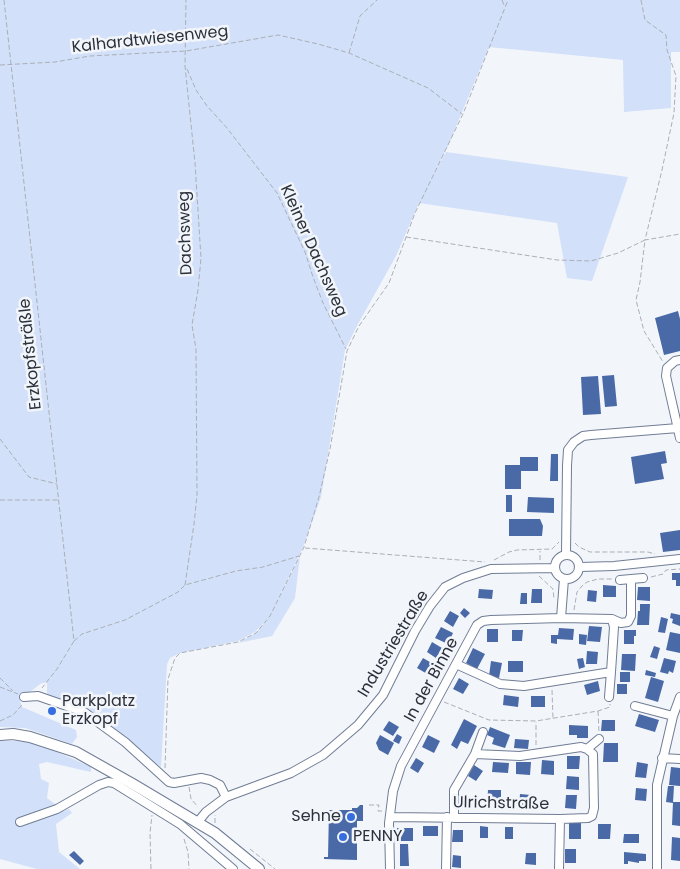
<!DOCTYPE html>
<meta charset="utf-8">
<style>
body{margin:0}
canvas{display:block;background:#f2f5fa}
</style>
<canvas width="680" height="869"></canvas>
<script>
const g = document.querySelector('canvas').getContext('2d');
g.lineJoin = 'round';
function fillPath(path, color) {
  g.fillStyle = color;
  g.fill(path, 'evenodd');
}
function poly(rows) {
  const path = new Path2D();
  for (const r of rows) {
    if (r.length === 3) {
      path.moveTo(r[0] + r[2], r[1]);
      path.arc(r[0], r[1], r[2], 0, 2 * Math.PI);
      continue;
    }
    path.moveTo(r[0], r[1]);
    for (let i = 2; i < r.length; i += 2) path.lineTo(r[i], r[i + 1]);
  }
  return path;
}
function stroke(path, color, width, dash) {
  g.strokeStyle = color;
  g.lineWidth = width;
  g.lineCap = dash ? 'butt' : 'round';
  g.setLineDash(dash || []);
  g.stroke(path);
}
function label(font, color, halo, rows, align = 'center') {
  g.font = font + ' Poppins,sans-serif';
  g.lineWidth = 5;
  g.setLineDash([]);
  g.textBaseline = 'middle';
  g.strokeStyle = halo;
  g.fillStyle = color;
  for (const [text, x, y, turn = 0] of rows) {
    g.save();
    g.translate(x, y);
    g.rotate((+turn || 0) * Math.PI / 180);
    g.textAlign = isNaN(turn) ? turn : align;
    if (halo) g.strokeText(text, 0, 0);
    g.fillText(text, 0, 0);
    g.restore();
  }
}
const green = poly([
 [0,0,680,0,680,52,671,52,671,108,624,112,623,60,489,47,448,146,431,178,446,152,628,177,592,281,567,278,557,223,419,203,396,256,358,324,345,350,321,497,303,547,270,616,255,632,238,641,180,653,170,658,167,664,161,767,80,708,47,695,47,682,40,684,20,700,22,707,76,730,77,737,72,744,25,728,0,727],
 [300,556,295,598,272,636,238,643,256,633,270,616],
 [0,740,28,742,48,748,91,767,91,772,47,762,39,764,41,779,49,783,47,798,64,811,69,809,72,813,56,824,59,852,80,869,37,869,0,859]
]);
const building = poly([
 [678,311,680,319,680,351,664,355,655,318],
 [614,375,617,406,605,407,602,376],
 [598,376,601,414,583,415,581,377],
 [665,451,667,463,661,464,664,479,635,484,631,457],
 [551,454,558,454,558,481,550,481],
 [520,457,538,457,538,471,521,471,521,489,505,489,505,465,520,465],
 [506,495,512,495,512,512,506,512],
 [528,497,554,498,554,513,527,512],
 [509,519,540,519,543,526,542,536,509,536],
 [680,530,680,550,663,552,660,533],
 [672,573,680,573,680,586,676,586,676,580,672,580],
 [603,585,616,586,616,597,603,597],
 [638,587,650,587,650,601,637,600],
 [479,589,493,590,492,599,478,598],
 [532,589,542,589,542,603,531,603],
 [588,590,597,591,596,602,587,601],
 [521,593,527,593,527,604,520,604],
 [640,604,650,604,649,625,637,625,638,611,640,611],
 [464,608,470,613,465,618,460,613],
 [450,611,459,616,453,627,444,621],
 [671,613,680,615,680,626,672,623,673,619,670,618],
 [661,617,668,619,665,633,658,632],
 [589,626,602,627,600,642,587,641],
 [441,627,453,633,448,644,435,638],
 [559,628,574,629,573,640,557,639,557,644,551,643,551,635,558,635],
 [487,629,498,629,498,642,487,642],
 [512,630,523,630,522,641,512,641],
 [624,630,636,630,636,636,634,636,634,644,624,644],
 [670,632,680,634,680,653,666,650],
 [579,634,587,635,586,645,579,644],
 [432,642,442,648,436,658,427,652],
 [654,646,660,648,657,659,650,657],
 [473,648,485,654,477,669,466,663],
 [587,651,598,652,597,664,586,664],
 [622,654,636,654,635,671,621,670],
 [423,658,435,665,429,675,417,668],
 [583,658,585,667,579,669,577,659],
 [664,658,676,661,673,673,669,671,668,674,660,672],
 [491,661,502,663,499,678,489,676],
 [508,661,523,661,523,672,508,672],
 [646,670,656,673,655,677,645,675],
 [620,672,630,672,630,682,620,682],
 [651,677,664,681,658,702,645,698],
 [459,678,469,684,463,694,453,689],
 [598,681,600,691,587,695,584,685],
 [617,684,627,684,627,694,617,694],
 [504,695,519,697,518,707,503,705],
 [531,696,545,696,545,707,531,707],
 [639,714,659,720,655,732,635,726],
 [464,719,477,726,468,744,461,741,457,749,451,745],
 [602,720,615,720,615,731,601,731],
 [389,721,399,727,393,736,383,730],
 [569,725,588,726,588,738,577,738,577,735,569,735],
 [490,727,510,735,505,748,492,744,494,738,487,735],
 [397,734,402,737,399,744,393,741],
 [380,735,394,743,388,755,379,750,376,743],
 [428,735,440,741,434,753,422,747],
 [515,739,529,740,528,749,514,748],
 [604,743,618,743,618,762,603,762],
 [567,756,580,756,579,769,567,769],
 [416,758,424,763,418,773,410,768],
 [542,760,554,761,554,775,541,774],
 [493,762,509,763,508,773,492,772],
 [516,762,531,762,530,775,516,774],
 [637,762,648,764,646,778,635,777],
 [474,765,483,771,476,781,468,776],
 [671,767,680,768,680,786,669,785],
 [567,776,579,777,579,790,566,789],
 [668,786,674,786,673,803,666,802],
 [636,788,647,789,646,801,635,800],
 [488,790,501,790,501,807,487,806],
 [520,794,531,795,530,808,519,807],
 [566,795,577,795,576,809,565,808],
 [673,802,680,802,680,826,672,825],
 [360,805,363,805,363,821,357,821,357,860,324,859,324,857,328,857,329,810,352,810,352,808,357,808],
 [569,823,581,823,581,839,569,839],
 [598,824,611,824,610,839,598,839],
 [423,826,438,826,438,836,423,836],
 [480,826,488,827,488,838,480,838],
 [505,827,513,827,513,839,505,839],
 [397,828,413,828,413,841,397,841],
 [453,830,463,830,463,842,452,842],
 [624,834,639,834,639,843,623,843],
 [672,837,680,838,680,861,671,860],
 [400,844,408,844,409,866,400,866],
 [565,849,576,849,576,863,565,863],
 [74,851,84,861,80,865,69,855],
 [624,852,646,854,646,861,639,861,639,863,628,861,628,864,624,864],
 [526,853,536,853,536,865,525,864],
 [453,855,461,856,461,868,452,867]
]);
const path = poly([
 [4,0,74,641,57,669,42,688],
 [502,0,504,5],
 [641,0,645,20,666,35,667,50,676,76,674,113,662,170,645,240,680,234],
 [349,53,360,16,377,0],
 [0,65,55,62,90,56,186,51,278,35,318,44,349,53,428,88,462,114],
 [187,69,196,90,207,106,227,128,277,193,305,252,313,277,323,303,346,349],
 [406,237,557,260,591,261,618,253,645,240,640,282,636,300,644,331,663,362],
 [0,439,29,477,57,484],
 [0,500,59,500],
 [575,543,579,547,590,552,648,552,655,554],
 [305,548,485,562],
 [494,560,509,552,517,550,552,549,559,542],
 [540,560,540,551],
 [539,576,553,589,554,599],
 [651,577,663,574,666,570,680,569],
 [185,585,194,524,197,495,196,349,192,325,198,290,201,258,195,163,185,66,186,0],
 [574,610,577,592,582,586,587,582,598,579,612,579],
 [74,641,82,634,125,620,178,592,185,585,236,571,263,567,299,556],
 [0,678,13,691],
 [0,687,18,694],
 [552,690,553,719],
 [444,702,489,720,536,721,598,711,610,707,610,704],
 [598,711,599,732],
 [0,721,13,715,22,705],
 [536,745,536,722],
 [165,768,168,679,175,658,180,653,238,642,256,633,270,616,304,547,319,497,330,449,347,351,359,326,389,283,415,213,463,114,508,0],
 [189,787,191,799,198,807],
 [369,805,379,805,378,811,383,811],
 [215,823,215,815],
 [184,839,188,852,189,869],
 [250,849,275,869],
 [151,869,150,833,152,815]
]);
const minor = poly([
 [680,360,675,361,667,368,666,376,680,438],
 [566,554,567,466,568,450,574,442,583,436,591,435,678,428],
 [567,567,12],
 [580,567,614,566,680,559],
 [620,580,631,579],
 [561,618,612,619,621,623,628,622,631,616,631,579,643,578],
 [456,664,500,684,524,686,611,672,614,627,612,619],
 [24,697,38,696,84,712,125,742,169,782,174,783,201,778,210,780,220,785,226,797],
 [609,697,611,672],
 [635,706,673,716],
 [587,749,599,739],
 [475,754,483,732],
 [662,758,680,759],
 [390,817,560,819,559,869],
 [454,818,454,790,475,754,520,756,581,747,587,749,593,754,594,808,592,816,588,818,560,819],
 [20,822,57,809,99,785,108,782,114,783,180,824,233,869],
 [197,823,206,812,226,797,291,773,323,755,358,725,383,695,415,631,430,606,445,587,463,578,491,569,555,568],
 [390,869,389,823,393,791,401,766,477,625,483,621,491,620,561,618,564,579],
 [446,869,447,817],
 [657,869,657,785,673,716,680,697]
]);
const major = poly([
 [0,735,13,734,30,737,76,752,131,783,215,833,259,869]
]);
const markers = [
 [52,711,5,"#376edd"],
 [351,817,5,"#376edd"],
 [343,837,5,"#376edd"]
];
const streetNames = [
 ["Kalhardtwiesenweg",150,40,-6],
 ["Dachsweg",186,233,-92],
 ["Kleiner Dachsweg",313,251,66],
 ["Erzkopfsträßle",31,354,-96],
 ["Industriestraße",394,644,-59],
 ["In der Binne",432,680,-61],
 ["Ulrichstraße",501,804,1]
];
const poiNames = [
 ["Parkplatz",62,702],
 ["Erzkopf",62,720],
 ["Sehne",341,817,"right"],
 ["PENNY",353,837]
];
fillPath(green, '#d2e0f9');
fillPath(building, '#4a6aa7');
stroke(minor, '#707d95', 10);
stroke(major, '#707d95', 12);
stroke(path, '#abafb6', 1, [5, 2.5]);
stroke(minor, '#fff', 8);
stroke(major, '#fff', 10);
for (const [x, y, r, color] of markers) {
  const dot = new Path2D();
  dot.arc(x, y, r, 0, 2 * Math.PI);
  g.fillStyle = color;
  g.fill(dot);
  stroke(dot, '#f2f5fa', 2);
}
label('16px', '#2b313b', '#f2f5fa', streetNames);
label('16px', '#2b313b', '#f2f5fa', poiNames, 'left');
</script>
